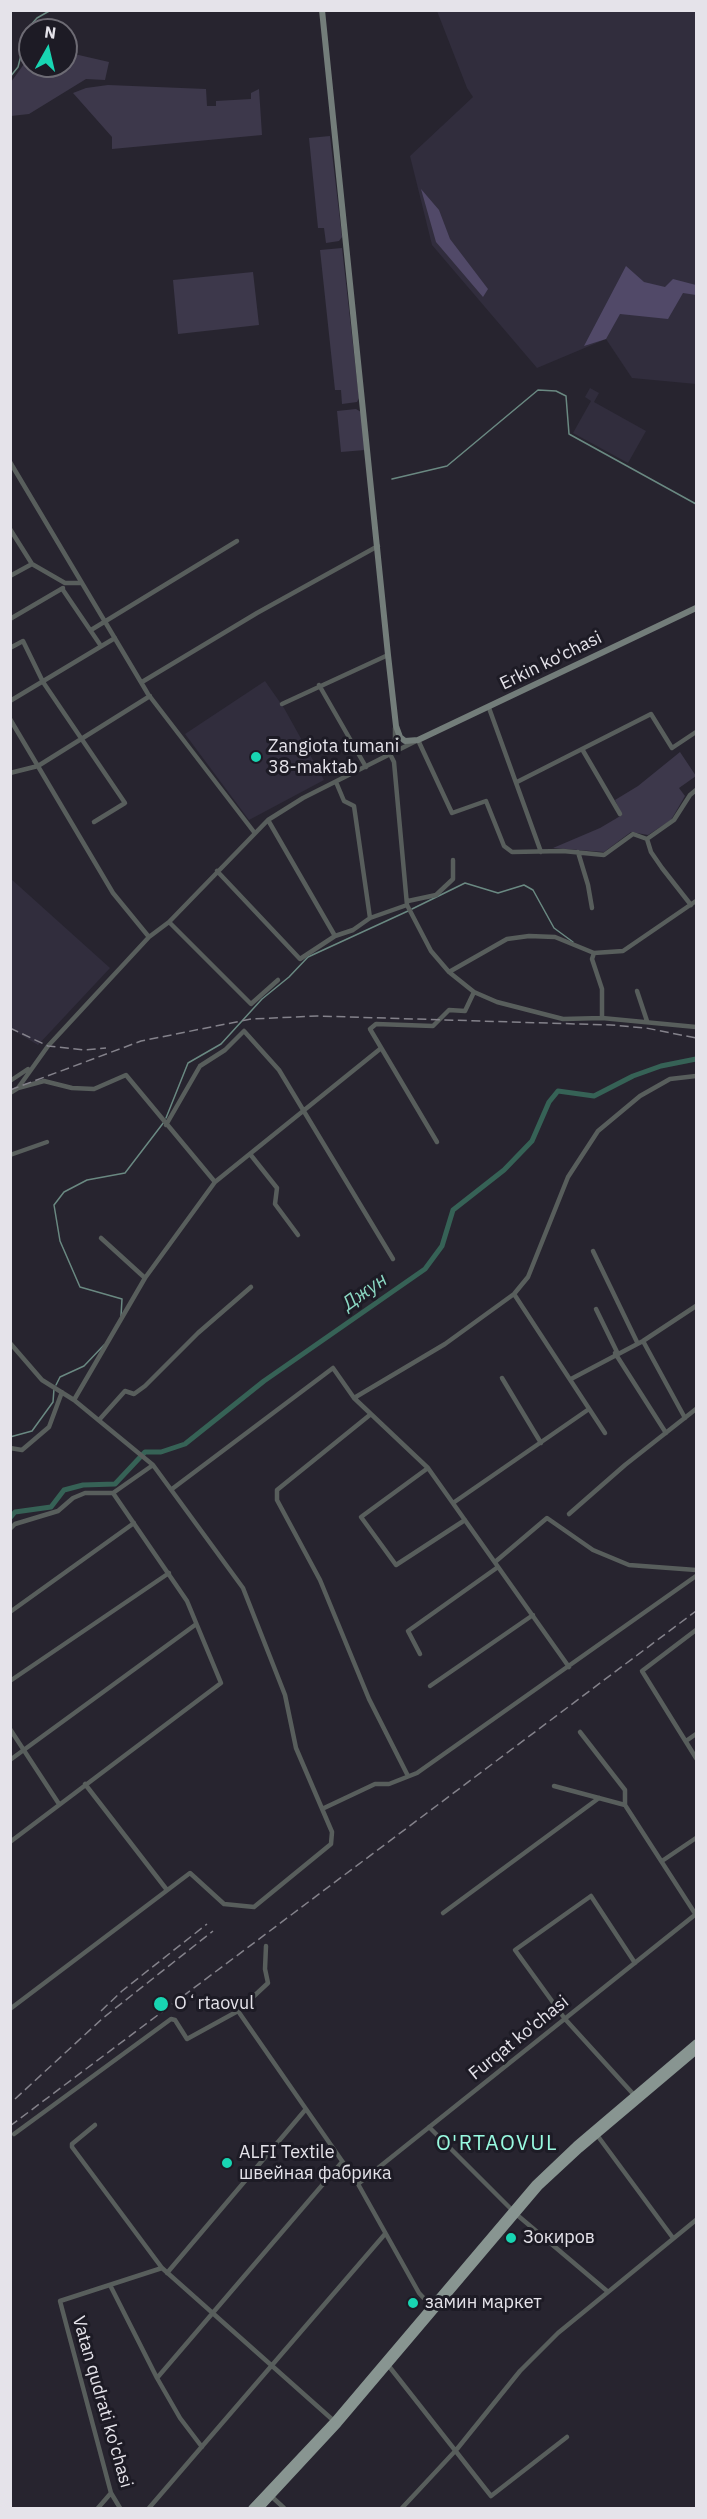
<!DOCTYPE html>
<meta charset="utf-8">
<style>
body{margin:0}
#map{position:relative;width:707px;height:2519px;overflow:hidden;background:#27242f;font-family:"IBM Plex Sans",sans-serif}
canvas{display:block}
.frame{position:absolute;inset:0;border:12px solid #e5e3ea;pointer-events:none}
.north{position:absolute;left:18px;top:18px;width:60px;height:60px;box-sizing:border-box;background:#1d1b25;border:2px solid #6d6b74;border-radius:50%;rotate:8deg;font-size:16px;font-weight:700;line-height:24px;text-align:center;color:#e5e3ea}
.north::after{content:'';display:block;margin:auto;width:21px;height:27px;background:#18d5b2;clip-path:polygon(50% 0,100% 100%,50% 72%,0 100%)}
</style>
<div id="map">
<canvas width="707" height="2519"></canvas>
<div class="frame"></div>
<div class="north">N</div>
</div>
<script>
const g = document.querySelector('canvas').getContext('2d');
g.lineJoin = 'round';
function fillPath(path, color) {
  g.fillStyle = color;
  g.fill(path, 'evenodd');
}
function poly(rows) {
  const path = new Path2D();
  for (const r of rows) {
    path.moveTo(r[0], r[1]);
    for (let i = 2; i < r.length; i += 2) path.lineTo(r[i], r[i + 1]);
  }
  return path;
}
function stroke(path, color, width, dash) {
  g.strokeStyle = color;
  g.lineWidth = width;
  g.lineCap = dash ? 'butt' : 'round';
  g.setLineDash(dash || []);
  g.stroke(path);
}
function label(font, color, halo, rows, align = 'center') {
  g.font = font + ' "IBM Plex Sans",sans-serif';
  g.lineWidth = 6;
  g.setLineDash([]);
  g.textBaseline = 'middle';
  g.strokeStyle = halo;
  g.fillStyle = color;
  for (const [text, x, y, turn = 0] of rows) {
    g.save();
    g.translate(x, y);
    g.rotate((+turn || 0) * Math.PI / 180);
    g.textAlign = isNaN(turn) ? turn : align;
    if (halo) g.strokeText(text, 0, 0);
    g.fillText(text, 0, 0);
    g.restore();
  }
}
const built = poly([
 [437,11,696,11,696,384,632,378,606,339,537,368,432,245,410,156,473,97,467,88],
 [590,388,599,393,594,402,646,431,628,463,573,433,591,401,585,397],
 [265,681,284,708,324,780,249,820,185,734],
 [10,878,110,968,38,1045,11,1029]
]);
const green = poly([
 [30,38,30,66,66,66,66,49,70,53,109,62,105,80,86,79,29,114,11,116,11,82,24,64],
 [108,85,206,89,207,106,216,106,216,101,251,99,251,93,259,89,262,135,112,149,112,137,73,93,86,88],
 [330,136,342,237,339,241,326,243,324,228,318,228,309,138],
 [342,248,359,398,357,402,342,404,341,390,335,390,320,250],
 [253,272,259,325,178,334,173,280],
 [356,409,361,412,365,450,341,452,337,411],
 [680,752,696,776,679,788,685,796,671,820,648,835,631,832,604,852,553,848,600,828,622,815,615,800,638,786]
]);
const forest = poly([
 [421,189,439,210,450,239,488,289,483,297,436,242],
 [626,266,644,282,665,287,673,279,696,285,696,295,683,293,668,319,620,314,606,339,584,346]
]);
const stream = poly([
 [10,77,18,67,28,28,37,18,51,10],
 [392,479,447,466,538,390,556,391,566,396,569,434,696,504],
 [412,909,465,883,498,893,524,885,533,890,554,928,573,942],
 [166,1118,188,1063,221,1044,262,999,289,977,308,957,408,911],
 [121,1316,122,1299,80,1287,60,1241,54,1205,64,1192,87,1180,125,1173,164,1122],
 [56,1385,60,1377,84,1366,104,1345],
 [10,1437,32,1431,53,1402,54,1389]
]);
const canal = poly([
 [10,1518,15,1512,51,1507,64,1490,83,1485,115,1484,145,1452,161,1452,185,1444,264,1381,425,1269,442,1246,453,1210,504,1170,532,1141,549,1102,558,1091,594,1096,633,1076,661,1066,696,1059]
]);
const minor = poly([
 [10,462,148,694,254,832],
 [10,529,32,564,65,583,81,583],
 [10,576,32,564],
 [63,590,101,646],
 [10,619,63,588],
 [91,630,237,541],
 [10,648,23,641,43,682,125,803,94,822],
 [142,682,257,613,378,546],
 [319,685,366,767],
 [10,701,115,638],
 [282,704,388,655],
 [489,708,541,852],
 [10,719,113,893,149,937],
 [582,749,620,814],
 [392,752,395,747,395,728],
 [10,773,38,766,150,696],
 [336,782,344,801,354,806,370,918],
 [517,782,651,714,672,748,696,732],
 [268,820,335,936],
 [647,839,651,852,662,868,691,905],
 [578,852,588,885,592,908],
 [217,871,300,959,335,936,353,930,370,918,407,905,394,762,390,754],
 [408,901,436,895,453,879,453,860],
 [407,905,431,951,449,972,474,992,497,1002,563,1019,602,1018,696,1027],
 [169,922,251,1004,278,980],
 [594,953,592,959,602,989,602,1018],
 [449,972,507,939,529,936,555,937,594,953,623,951,696,901],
 [637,991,647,1021],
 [10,1081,28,1069],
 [18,1088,48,1046,149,937,169,922,268,820,303,798,418,740,452,813,486,801,504,846,512,852,563,851,604,855,633,834,647,839,674,820,690,795,696,790],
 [10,1093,18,1088,44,1081,72,1088,94,1089,126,1075,215,1182],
 [166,1125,200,1066,225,1050,244,1031,279,1070,393,1259],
 [437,1142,370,1029,376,1024,433,1026,449,1010,465,1011,474,992],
 [250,1154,277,1188,275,1204,298,1235],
 [10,1155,47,1142],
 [101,1238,145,1278],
 [593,1251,637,1342],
 [514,1294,605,1433],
 [596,1309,617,1352],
 [643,1341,685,1418],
 [10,1343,42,1380,74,1400,153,1465,243,1588,285,1695,296,1748,332,1832,331,1844,254,1907,224,1904,190,1873,10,2009],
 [615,1353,666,1433],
 [502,1378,541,1443],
 [571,1379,643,1341,696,1306],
 [354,1398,445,1344,514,1294,528,1277,568,1177,598,1131,640,1096,670,1079,696,1076],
 [74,1400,145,1278,215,1182,380,1049],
 [371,1414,277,1490,277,1500,320,1580,369,1699,408,1776],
 [99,1420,125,1391,134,1394,145,1386,198,1333,251,1287],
 [10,1448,22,1450,49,1427,62,1392],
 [428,1468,361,1517,396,1565,465,1520],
 [172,1489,333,1368,354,1398,428,1468,569,1667],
 [453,1503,589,1409],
 [569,1514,625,1465,696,1409],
 [10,1529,15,1524,58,1511,73,1498,85,1493,113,1493,153,1465],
 [495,1562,547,1518,593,1550,629,1565,696,1570],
 [10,1612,134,1523],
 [696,1630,642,1671,696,1758],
 [420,1654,408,1631,498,1567],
 [10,1681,169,1573],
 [430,1686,533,1615],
 [10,1729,59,1804],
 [580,1732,625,1790,625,1805],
 [686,1741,696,1734],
 [10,1760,195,1625],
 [85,1784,167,1890],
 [554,1786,625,1805],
 [625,1805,696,1915],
 [322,1809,375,1784,389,1784,417,1773,696,1576],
 [10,1842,221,1683,187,1601,113,1493],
 [662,1861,696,1838],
 [443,1913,599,1798],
 [238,2011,358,2184,419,2293,433,2308],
 [635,2096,565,2019,515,1950,591,1896,635,1963],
 [95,2125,72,2144,72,2147,162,2268,334,2421],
 [429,2127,512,2210],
 [14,2134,171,2019,175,2020,187,2039,238,2011,268,1983,265,1969,266,1946],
 [597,2135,673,2238],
 [358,2184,696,1914],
 [516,2214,607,2291],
 [167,2273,306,2109],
 [110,2285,157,2378,180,2418,202,2447],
 [388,2365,491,2496,567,2437],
 [157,2378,342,2162],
 [271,2496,284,2508],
 [98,2508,111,2493],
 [120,2508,111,2493,60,2301,162,2268],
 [149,2508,385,2234],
 [402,2508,457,2449,520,2371,558,2333,696,2220]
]);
const secondary = poly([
 [322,10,388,655,396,726,400,737,405,741,418,740,696,608]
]);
const primary = poly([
 [252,2508,334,2421,535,2184,576,2145,696,2043],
 [260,2508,338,2424,539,2187,580,2149,696,2051]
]);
const rail = poly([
 [10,1028,48,1046,85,1050,106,1048],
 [10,1090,141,1041,251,1019,317,1016,611,1025,646,1028,696,1038],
 [101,2011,122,1991,207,1924],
 [15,2099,103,2018,213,1931],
 [10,2126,696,1611]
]);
const markers = [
 [256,757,6,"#18d5b2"],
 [161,2004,8,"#18d5b2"],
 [227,2163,6,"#18d5b2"],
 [511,2238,6,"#18d5b2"],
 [413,2303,6,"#18d5b2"]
];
const streetNames = [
 ["Erkin ko'chasi",551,661,-26],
 ["Furqat ko'chasi",519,2038,-39],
 ["Vatan qudrati ko'chasi",102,2402,74]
];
const poiNames = [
 ["Zangiota tumani",268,747],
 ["38-maktab",268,768],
 ["Oʻrtaovul",174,2004],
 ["ALFI Textile",239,2153],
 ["швейная фабрика",239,2174],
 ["Зокиров",523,2238],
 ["замин маркет",425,2303]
];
const waterNames = [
 ["Джун",365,1292,-35]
];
const quarterNames = [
 ["O'RTAOVUL",497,2144]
];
fillPath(built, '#312d3d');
fillPath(green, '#3d384b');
fillPath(forest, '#514968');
stroke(stream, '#6a8982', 1.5);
stroke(canal, '#366256', 5);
stroke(minor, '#585e5c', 4.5);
stroke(secondary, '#737d7a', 6);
stroke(primary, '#889591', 7);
stroke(rail, '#84828b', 1.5, [9, 4.5]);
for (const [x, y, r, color] of markers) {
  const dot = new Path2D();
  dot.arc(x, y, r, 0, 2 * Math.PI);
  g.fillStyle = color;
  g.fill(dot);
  stroke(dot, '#1d1b25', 2);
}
label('18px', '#e5e3ea', '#1d1b25', streetNames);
label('18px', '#e5e3ea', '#1d1b25', poiNames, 'left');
label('italic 20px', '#8ad7c2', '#1d1b25', waterNames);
g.letterSpacing = '1.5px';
label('21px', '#98fae0', '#1d1b25', quarterNames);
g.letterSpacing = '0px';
</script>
